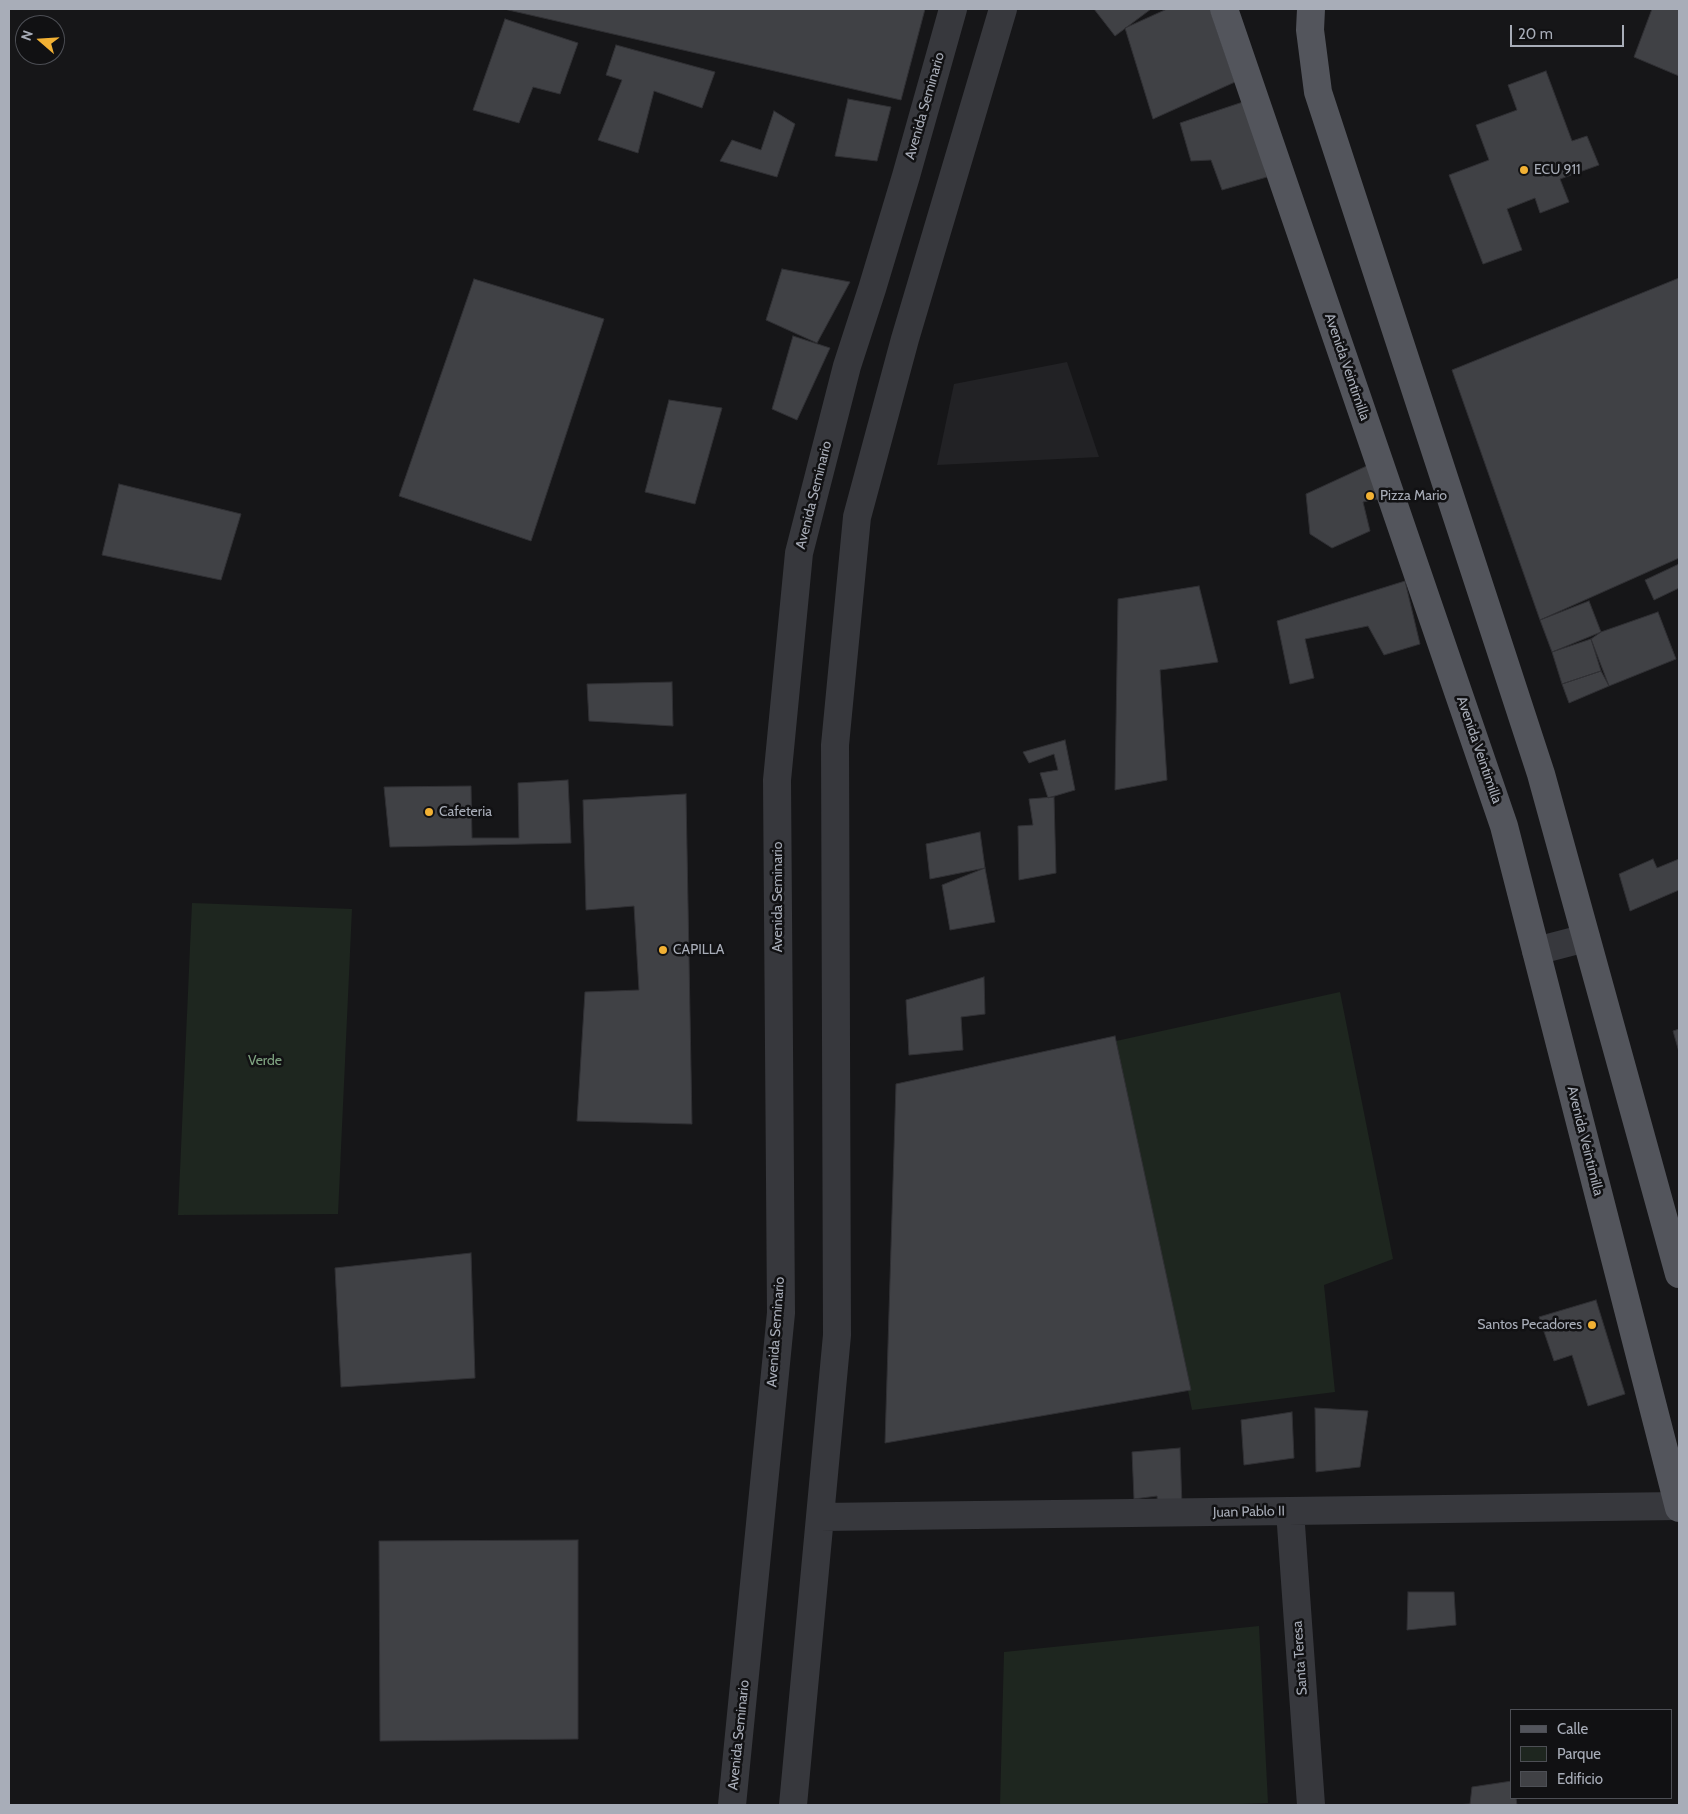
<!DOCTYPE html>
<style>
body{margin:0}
#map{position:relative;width:1688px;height:1814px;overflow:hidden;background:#161618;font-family:Cabin,sans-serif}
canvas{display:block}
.frame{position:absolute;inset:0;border:10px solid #a8adb8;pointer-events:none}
.legend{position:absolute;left:1510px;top:1709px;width:162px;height:90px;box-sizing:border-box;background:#111113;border:1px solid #4d4f55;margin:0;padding:6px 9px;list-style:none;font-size:15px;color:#a8adb8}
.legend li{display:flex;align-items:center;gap:10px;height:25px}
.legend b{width:25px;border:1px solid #4d4f55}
.north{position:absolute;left:15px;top:15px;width:50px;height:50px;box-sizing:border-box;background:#111113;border:1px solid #4d4f55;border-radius:50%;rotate:289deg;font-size:14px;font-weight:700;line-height:20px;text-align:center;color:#a8adb8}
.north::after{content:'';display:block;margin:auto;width:18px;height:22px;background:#f2b134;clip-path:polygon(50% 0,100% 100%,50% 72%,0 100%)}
.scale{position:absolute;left:1510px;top:25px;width:114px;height:22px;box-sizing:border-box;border:2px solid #a8adb8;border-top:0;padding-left:6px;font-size:15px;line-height:18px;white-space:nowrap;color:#a8adb8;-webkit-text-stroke:4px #111113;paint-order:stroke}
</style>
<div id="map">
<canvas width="1688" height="1814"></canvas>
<div class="frame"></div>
<ul class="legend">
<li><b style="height:6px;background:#53555c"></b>Calle</li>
<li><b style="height:14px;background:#1e261f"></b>Parque</li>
<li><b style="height:14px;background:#404145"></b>Edificio</li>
</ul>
<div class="north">N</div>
<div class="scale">20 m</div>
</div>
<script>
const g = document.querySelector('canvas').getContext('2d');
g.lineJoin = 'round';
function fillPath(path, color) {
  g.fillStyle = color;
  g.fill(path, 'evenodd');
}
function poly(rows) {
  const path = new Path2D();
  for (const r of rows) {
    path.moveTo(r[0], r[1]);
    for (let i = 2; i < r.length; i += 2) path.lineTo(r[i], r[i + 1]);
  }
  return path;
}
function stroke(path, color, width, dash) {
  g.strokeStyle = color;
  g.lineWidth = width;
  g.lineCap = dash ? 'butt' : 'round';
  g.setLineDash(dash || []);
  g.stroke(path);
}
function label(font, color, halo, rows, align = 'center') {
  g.font = font + ' Cabin,sans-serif';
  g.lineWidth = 5;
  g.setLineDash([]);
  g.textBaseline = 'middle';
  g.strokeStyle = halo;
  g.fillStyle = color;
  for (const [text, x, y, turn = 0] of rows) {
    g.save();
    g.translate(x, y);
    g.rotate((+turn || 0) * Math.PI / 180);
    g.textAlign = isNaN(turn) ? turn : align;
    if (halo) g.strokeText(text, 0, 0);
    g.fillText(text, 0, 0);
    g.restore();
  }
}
const built = poly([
 [1067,362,1099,457,937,465,954,384]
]);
const green = poly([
 [192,903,352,909,338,1214,178,1215],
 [1340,992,1393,1259,1324,1285,1335,1392,1192,1410,1116,1041],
 [1259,1626,1268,1803,1211,1805,1000,1805,1004,1652]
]);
const building = poly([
 [504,9,925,9,901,100,504,9],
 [1094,9,1151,9,1115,36,1094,9],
 [1167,9,1210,9,1235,82,1153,119,1125,28,1167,9],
 [1652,9,1679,9,1679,76,1634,57,1652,9],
 [505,19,578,43,560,94,533,87,519,123,473,110,505,19],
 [616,45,715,72,702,108,654,91,638,153,598,140,622,80,606,75,616,45],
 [1546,71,1572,141,1587,136,1599,165,1560,179,1569,202,1540,213,1535,198,1507,209,1522,250,1483,264,1449,175,1489,160,1476,125,1517,110,1508,85,1546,71],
 [848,99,891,107,877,161,835,156,848,99],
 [1246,101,1267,177,1222,190,1211,160,1191,161,1180,123,1246,101],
 [774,111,795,124,777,177,720,161,732,140,761,150,774,111],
 [782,269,850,282,817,343,766,320,782,269],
 [1679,278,1679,558,1540,620,1452,370,1679,278],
 [474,279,604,319,531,541,399,496,474,279],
 [793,336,830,348,797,420,772,409,793,336],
 [669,400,722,408,695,504,645,492,669,400],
 [1371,464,1384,498,1363,502,1370,531,1332,548,1310,534,1306,494,1371,464],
 [119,484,241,514,221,580,102,555,119,484],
 [1679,564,1679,588,1654,600,1645,580,1679,564],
 [1405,581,1420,644,1384,655,1368,626,1305,639,1314,678,1290,684,1277,621,1405,581],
 [1199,586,1218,662,1160,670,1167,780,1115,790,1118,599,1199,586],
 [1589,601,1601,632,1552,652,1540,620,1589,601],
 [1658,612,1676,659,1609,686,1591,639,1601,632,1658,612],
 [1591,639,1601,671,1562,684,1552,652,1591,639],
 [1601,671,1609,686,1569,703,1562,684,1601,671],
 [672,682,673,726,589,721,587,684,672,682],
 [1065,740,1075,790,1048,798,1040,773,1058,770,1054,754,1029,763,1023,752,1065,740],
 [568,780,571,843,390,847,384,787,471,786,472,838,519,838,518,783,568,780],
 [686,794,692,1124,577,1121,585,992,639,990,634,906,586,910,583,800,686,794],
 [1054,797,1056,873,1019,880,1018,826,1033,825,1029,799,1054,797],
 [980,832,985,868,930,879,926,844,980,832],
 [1653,859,1657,868,1679,859,1679,890,1630,911,1619,874,1653,859],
 [985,868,995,922,950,930,942,885,985,868],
 [984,977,985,1014,961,1017,963,1050,909,1055,906,1000,984,977],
 [1679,1029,1679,1052,1673,1031,1679,1029],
 [1115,1036,1191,1390,885,1443,896,1084,1115,1036],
 [471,1253,475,1378,341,1387,335,1268,471,1253],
 [1596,1300,1625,1394,1588,1406,1572,1355,1554,1361,1539,1317,1596,1300],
 [1315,1408,1368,1411,1360,1467,1316,1472,1315,1408],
 [1292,1412,1294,1458,1244,1465,1241,1420,1292,1412],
 [1180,1448,1182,1506,1158,1509,1157,1496,1134,1499,1132,1452,1180,1448],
 [578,1540,578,1739,380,1741,379,1541,578,1540],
 [1408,1592,1454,1592,1456,1625,1407,1630,1408,1592],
 [1512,1781,1512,1798,1516,1798,1517,1805,1454,1805,1470,1804,1472,1787,1512,1781]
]);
const minor = poly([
 [1536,951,1586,938],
 [1290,1511,1311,1805],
 [820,1517,1679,1506],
 [732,1805,781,1313,777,780,799,553,847,366,872,289,906,176,953,9],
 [793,1805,837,1335,835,745,857,517,905,339,1003,9]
]);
const major = poly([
 [1224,9,1504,826,1679,1508],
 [1311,9,1310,30,1318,92,1541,774,1679,1274]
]);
const markers = [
 [1524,170,5,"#f2b134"],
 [1370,496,5,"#f2b134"],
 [429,812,5,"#f2b134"],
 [663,950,5,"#f2b134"],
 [1592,1325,5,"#f2b134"]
];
const streetNames = [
 ["Avenida Seminario",925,106,-74],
 ["Avenida Veintimilla",1347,367,71],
 ["Avenida Seminario",814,495,-76],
 ["Avenida Veintimilla",1479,750,71],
 ["Avenida Seminario",778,897,-90],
 ["Avenida Veintimilla",1585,1141,76],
 ["Avenida Seminario",776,1332,-86],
 ["Juan Pablo II",1249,1512,-1],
 ["Santa Teresa",1300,1658,-94],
 ["Avenida Seminario",739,1735,-84]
];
const poiNames = [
 ["ECU 911",1534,170],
 ["Pizza Mario",1380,496],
 ["Cafeteria",439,812],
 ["CAPILLA",673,950],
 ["Santos Pecadores",1582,1325,"right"]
];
const parkNames = [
 ["Verde",265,1061]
];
fillPath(built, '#222225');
fillPath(green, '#1e261f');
fillPath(building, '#404145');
stroke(building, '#303034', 1);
stroke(minor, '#37383d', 28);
stroke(major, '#53555c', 28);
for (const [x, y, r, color] of markers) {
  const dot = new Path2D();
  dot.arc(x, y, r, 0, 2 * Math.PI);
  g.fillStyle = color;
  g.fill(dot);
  stroke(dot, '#111113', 2);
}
label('14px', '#a8adb8', '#111113', streetNames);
label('14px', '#a8adb8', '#111113', poiNames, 'left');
label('14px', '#7fa381', '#111113', parkNames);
</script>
